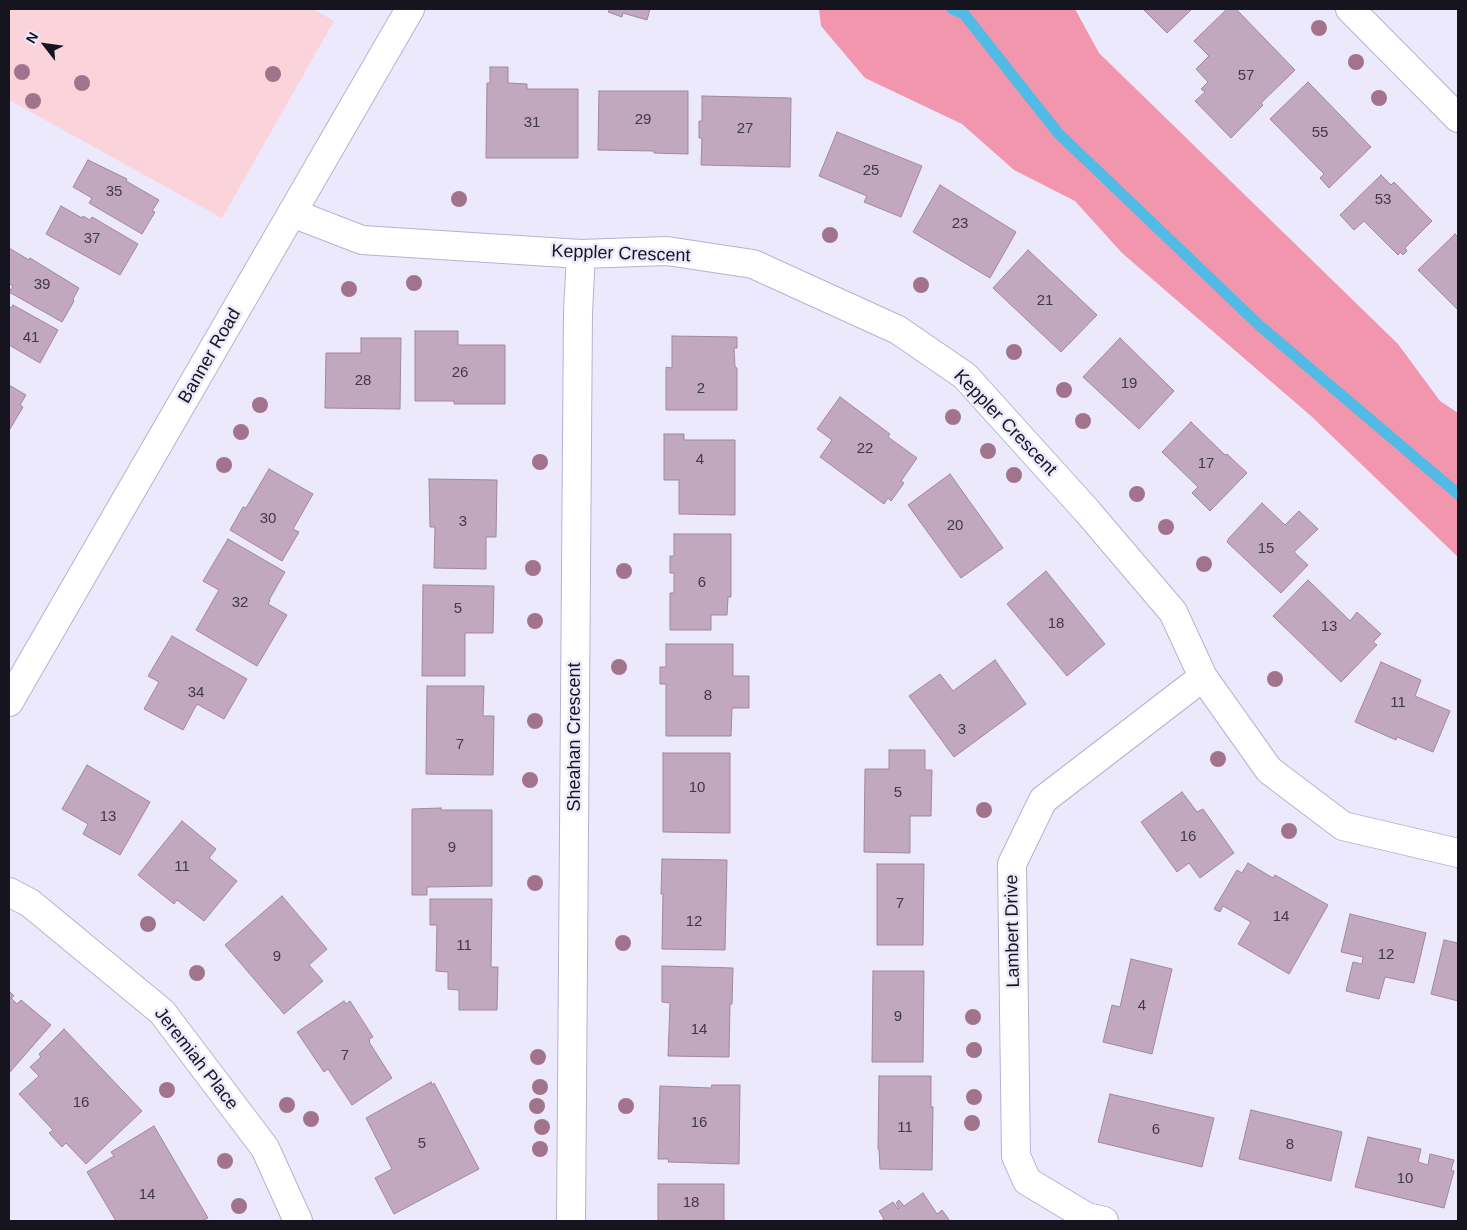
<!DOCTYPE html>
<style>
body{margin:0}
#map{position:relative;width:1467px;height:1230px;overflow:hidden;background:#ede9fc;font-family:Arial,sans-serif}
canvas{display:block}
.frame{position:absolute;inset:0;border:10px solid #16141e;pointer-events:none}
.north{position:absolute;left:20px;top:20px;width:50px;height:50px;-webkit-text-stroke:4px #ede9fc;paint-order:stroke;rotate:300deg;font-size:14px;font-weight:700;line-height:20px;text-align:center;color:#16141e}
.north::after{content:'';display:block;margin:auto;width:18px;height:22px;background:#16141e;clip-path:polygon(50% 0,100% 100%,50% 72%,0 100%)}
</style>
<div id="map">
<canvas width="1467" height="1230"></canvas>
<div class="frame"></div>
<div class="north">N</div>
</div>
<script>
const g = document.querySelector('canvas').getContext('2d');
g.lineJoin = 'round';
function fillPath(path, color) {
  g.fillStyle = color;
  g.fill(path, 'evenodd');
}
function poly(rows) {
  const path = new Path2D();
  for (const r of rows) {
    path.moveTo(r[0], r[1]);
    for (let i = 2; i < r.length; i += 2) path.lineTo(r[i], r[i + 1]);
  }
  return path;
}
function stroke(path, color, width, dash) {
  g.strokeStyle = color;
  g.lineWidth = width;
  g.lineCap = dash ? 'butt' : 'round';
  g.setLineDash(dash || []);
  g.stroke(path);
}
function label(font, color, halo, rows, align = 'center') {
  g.font = font + ' Arial,sans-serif';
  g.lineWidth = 5;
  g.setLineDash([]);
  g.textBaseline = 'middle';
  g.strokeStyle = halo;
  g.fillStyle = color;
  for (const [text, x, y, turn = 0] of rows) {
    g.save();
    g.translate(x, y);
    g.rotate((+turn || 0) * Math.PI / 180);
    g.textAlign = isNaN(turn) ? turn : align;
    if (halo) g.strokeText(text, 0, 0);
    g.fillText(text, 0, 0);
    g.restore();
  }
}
const green = poly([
 [9,9,313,9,334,21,222,218,9,100]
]);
const forest = poly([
 [819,9,1075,9,1099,53,1398,344,1440,401,1458,413,1458,557,1311,416,1122,253,1075,201,1014,170,962,124,865,78,821,26]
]);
const stream = poly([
 [952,9,964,14,1058,133,1260,326,1458,494]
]);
const building = poly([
 [610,9,650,9,647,20,623,13,622,17,608,12,610,9],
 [1143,9,1192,9,1167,33,1143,9],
 [1227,9,1236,9,1295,70,1261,103,1263,105,1231,138,1195,101,1205,92,1201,89,1208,82,1196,69,1209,56,1194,41,1227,9],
 [490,67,508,67,508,83,527,84,527,89,578,89,578,158,486,158,487,83,490,83,490,67],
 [1308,82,1371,147,1329,188,1320,178,1324,174,1270,119,1308,82],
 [599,91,688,91,688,154,654,153,654,151,598,150,599,91],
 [702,96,791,98,790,167,701,165,702,138,699,138,699,121,702,121,702,96],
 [837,132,922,166,901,217,864,202,867,196,819,176,837,132],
 [88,160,127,179,126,181,159,200,152,211,155,212,142,234,89,203,92,198,73,187,88,160],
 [1381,175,1391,185,1394,182,1432,221,1405,248,1407,251,1403,255,1400,252,1398,255,1364,221,1354,230,1340,215,1381,175],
 [940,185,1016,232,990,278,913,232,940,185],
 [61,206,82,218,83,216,90,220,92,217,138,244,120,275,46,234,61,206],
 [1455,234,1458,237,1458,310,1418,270,1455,234],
 [9,248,29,260,30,258,79,288,73,299,74,301,62,322,9,292,13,286,9,284,9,248],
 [1028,250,1097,315,1061,352,993,288,1028,250],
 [13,305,58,330,40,363,9,345,9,306,11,308,13,305],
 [415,331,458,331,458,345,505,345,505,404,454,404,454,401,415,401,415,331],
 [672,336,737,337,737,348,734,348,735,367,737,368,737,410,666,410,666,367,672,368,672,336],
 [361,338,401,338,400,409,325,408,326,353,361,353,361,338],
 [1120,338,1174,391,1139,429,1083,377,1120,338],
 [9,385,26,395,20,405,23,407,10,429,9,428,9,385],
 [840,397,890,434,888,437,917,458,901,481,904,483,891,501,888,498,884,504,820,457,832,440,817,429,840,397],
 [1191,422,1225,455,1227,454,1247,473,1210,511,1192,493,1198,487,1162,452,1191,422],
 [664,434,684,434,684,440,735,440,735,515,679,514,679,480,664,480,664,434],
 [269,469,313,494,293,529,299,532,282,561,230,530,243,507,246,508,269,469],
 [950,474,1003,548,961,578,908,505,950,474],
 [429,479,497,480,496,537,486,537,486,569,434,568,435,527,430,527,429,479],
 [1262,503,1285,525,1299,511,1318,529,1294,552,1308,565,1281,593,1227,542,1229,538,1262,503],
 [674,534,731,534,731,597,728,597,727,615,711,615,711,630,670,630,670,593,674,593,674,573,670,573,670,556,674,556,674,534],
 [228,539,285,572,269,600,270,601,268,604,287,615,257,666,196,630,219,590,203,581,228,539],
 [1046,571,1105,644,1067,676,1007,604,1046,571],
 [1308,580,1350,621,1357,612,1381,634,1373,642,1377,645,1341,682,1273,616,1308,580],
 [423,585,494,586,493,633,465,633,465,676,422,676,423,585],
 [172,636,247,679,224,719,197,704,183,730,144,709,159,682,148,676,172,636],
 [666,644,733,644,733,676,749,676,749,708,732,708,731,736,666,736,666,684,660,684,660,667,666,667,666,644],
 [995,660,1026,704,954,757,909,696,940,674,953,691,995,660],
 [1381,662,1421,680,1415,696,1450,711,1433,752,1397,737,1396,740,1355,722,1381,662],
 [427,686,484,686,483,716,494,716,493,775,426,774,427,686],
 [889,750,925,750,925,770,932,770,931,816,910,816,910,853,864,852,865,769,889,769,889,750],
 [663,753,730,753,730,833,663,832,663,753],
 [87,765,150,802,120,855,83,834,88,824,62,809,87,765],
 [1182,792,1197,812,1203,809,1234,853,1200,878,1189,863,1177,872,1141,822,1182,792],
 [441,808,441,810,492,810,492,886,427,887,427,895,412,895,412,809,441,808],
 [182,821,216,849,209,858,237,881,204,921,177,900,174,904,138,875,182,821],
 [662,859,727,860,725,950,662,949,663,894,661,894,662,859],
 [1248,863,1273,878,1275,875,1328,905,1289,974,1238,944,1251,922,1223,906,1220,912,1214,909,1237,870,1242,873,1248,863],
 [877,864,924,864,923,945,877,945,877,864],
 [282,896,327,949,309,965,323,981,284,1014,225,945,282,896],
 [430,899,492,899,491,967,498,967,497,1010,459,1010,459,990,448,989,448,972,436,971,437,925,430,925,430,899],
 [1350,914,1426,933,1414,983,1385,977,1379,999,1346,991,1353,962,1362,964,1363,957,1341,952,1350,914],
 [1444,940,1458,943,1458,1001,1431,994,1444,940],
 [1131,959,1172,969,1152,1054,1103,1042,1112,1005,1120,1007,1131,959],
 [662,966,733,968,732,1004,730,1004,729,1057,668,1056,670,1003,662,1002,662,966],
 [873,971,924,971,923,1062,872,1062,873,971],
 [9,991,14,996,11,998,17,1004,21,1000,51,1025,10,1072,9,1071,9,991],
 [344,1001,346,1004,350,1001,373,1037,369,1039,370,1041,369,1042,392,1078,352,1105,328,1069,324,1072,297,1032,344,1001],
 [64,1029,142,1111,86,1164,66,1143,62,1147,49,1133,53,1130,19,1094,39,1076,30,1067,41,1057,39,1054,64,1029],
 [879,1076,931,1076,931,1107,933,1107,932,1170,880,1169,879,1149,878,1149,879,1076],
 [431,1082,432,1085,434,1083,479,1169,394,1214,375,1178,392,1169,366,1118,431,1082],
 [712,1085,740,1085,739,1164,668,1162,669,1159,658,1159,660,1086,711,1088,712,1085],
 [1110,1094,1214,1118,1202,1167,1098,1142,1110,1094],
 [1251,1110,1342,1132,1331,1181,1239,1159,1251,1110],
 [154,1126,208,1218,201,1221,116,1221,87,1172,114,1156,111,1152,154,1126],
 [1368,1137,1421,1149,1418,1162,1428,1165,1430,1154,1454,1160,1451,1170,1454,1171,1444,1208,1355,1187,1368,1137],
 [658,1184,724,1184,724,1221,658,1221,658,1184],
 [923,1193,937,1214,942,1210,950,1221,881,1221,884,1219,879,1211,893,1202,898,1209,899,1208,896,1203,899,1200,904,1206,923,1193]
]);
const street = poly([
 [1350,9,1458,118],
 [292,213,362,240,581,254,667,251,753,264,898,330,965,376,1087,511,1173,612,1203,677,1269,770,1343,826,1458,853],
 [9,892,30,903,162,1012,265,1148,298,1221],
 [571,1221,578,312,581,254],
 [1104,1221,1087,1217,1027,1181,1016,1156,1012,864,1043,800,1203,677]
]);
const secondary = poly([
 [9,702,410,9]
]);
const trees = [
 [1319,28],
 [1356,62],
 [22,72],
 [273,74],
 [82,83],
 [1379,98],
 [33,101],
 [459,199],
 [830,235],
 [414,283],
 [921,285],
 [349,289],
 [1014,352],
 [1064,390],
 [260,405],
 [953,417],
 [1083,421],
 [241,432],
 [988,451],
 [540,462],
 [224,465],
 [1014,475],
 [1137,494],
 [1166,527],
 [1204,564],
 [533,568],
 [624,571],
 [535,621],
 [619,667],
 [1275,679],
 [535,721],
 [1218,759],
 [530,780],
 [984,810],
 [1289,831],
 [535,883],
 [148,924],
 [623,943],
 [197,973],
 [973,1017],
 [974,1050],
 [538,1057],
 [540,1087],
 [167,1090],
 [974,1097],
 [287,1105],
 [537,1106],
 [626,1106],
 [311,1119],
 [972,1123],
 [542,1127],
 [540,1149],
 [225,1161],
 [239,1206]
];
const numberNames = [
 ["57",1246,76],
 ["29",643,120],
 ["31",532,123],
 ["27",745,129],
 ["55",1320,133],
 ["25",871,171],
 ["35",114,192],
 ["53",1383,200],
 ["23",960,224],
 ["37",92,239],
 ["39",42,285],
 ["21",1045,301],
 ["41",31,338],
 ["26",460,373],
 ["28",363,381],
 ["19",1129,384],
 ["2",701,389],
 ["22",865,449],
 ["4",700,460],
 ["17",1206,464],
 ["30",268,519],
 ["3",463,522],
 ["20",955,526],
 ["15",1266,549],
 ["6",702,583],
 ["32",240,603],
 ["5",458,609],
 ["18",1056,624],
 ["13",1329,627],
 ["34",196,693],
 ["8",708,696],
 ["11",1398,703],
 ["3",962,730],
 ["7",460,745],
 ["10",697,788],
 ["5",898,793],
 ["13",108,817],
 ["16",1188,837],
 ["9",452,848],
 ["11",182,867],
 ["7",900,904],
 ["14",1281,917],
 ["12",694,922],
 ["11",464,946],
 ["12",1386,955],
 ["9",277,957],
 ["4",1142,1006],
 ["9",898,1017],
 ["14",699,1030],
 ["7",345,1056],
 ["16",81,1103],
 ["16",699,1123],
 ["11",905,1128],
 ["6",1156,1130],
 ["5",422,1144],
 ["8",1290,1145],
 ["10",1405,1179],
 ["14",147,1195],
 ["18",691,1203]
];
const streetNames = [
 ["Keppler Crescent",621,254,2],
 ["Banner Road",210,356,-60],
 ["Keppler Crescent",1005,423,46],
 ["Sheahan Crescent",575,737,-90],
 ["Lambert Drive",1013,931,-91],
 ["Jeremiah Place",196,1059,52]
];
fillPath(green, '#fad3db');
fillPath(forest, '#f296ae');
stroke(stream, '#51bae5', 11);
fillPath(building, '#c1a8bf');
stroke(building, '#a0879d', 1);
stroke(street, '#b8b1cf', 30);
stroke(secondary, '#b8b1cf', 30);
stroke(street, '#fff', 28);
stroke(secondary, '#fff', 28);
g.fillStyle = '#a1738c';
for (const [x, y] of trees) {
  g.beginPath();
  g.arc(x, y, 8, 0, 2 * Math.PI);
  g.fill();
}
label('15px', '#413946', null, numberNames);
label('18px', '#16141e', '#ede9fc', streetNames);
</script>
